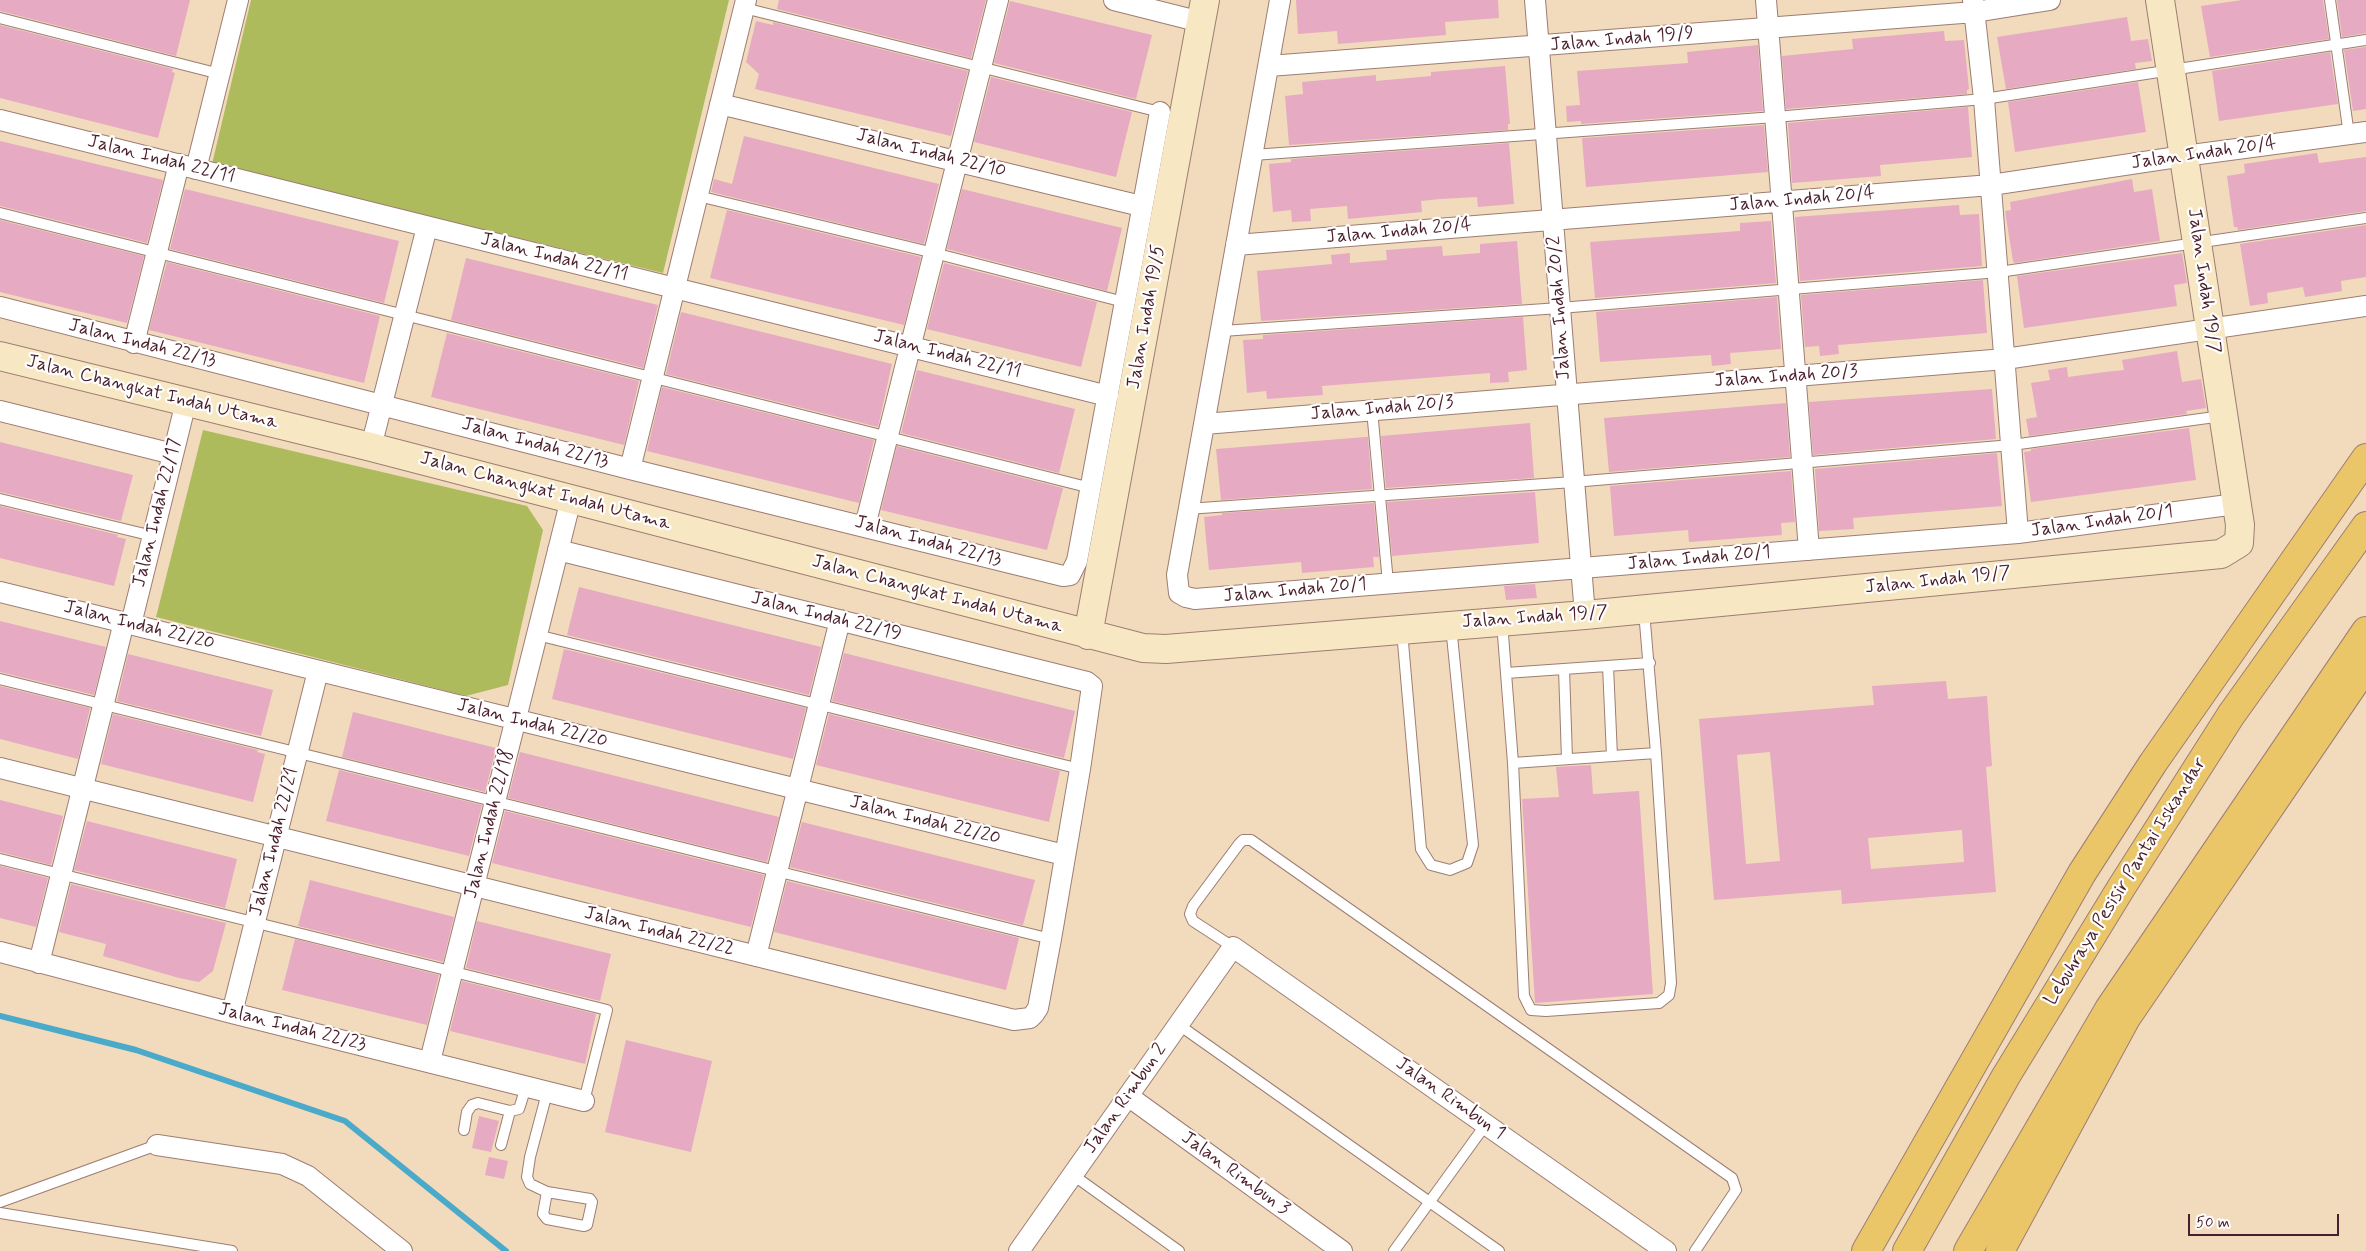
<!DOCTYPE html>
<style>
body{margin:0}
#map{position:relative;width:2366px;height:1251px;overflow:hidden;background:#f1dbbc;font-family:Mynerve,sans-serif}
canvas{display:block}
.scale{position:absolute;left:2188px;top:1214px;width:151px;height:22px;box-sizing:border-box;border:2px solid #4a1f2b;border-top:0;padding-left:6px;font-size:15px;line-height:18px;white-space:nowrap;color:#4a1f2b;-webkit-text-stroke:4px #fff;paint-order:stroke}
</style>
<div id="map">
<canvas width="2366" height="1251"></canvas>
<div class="scale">50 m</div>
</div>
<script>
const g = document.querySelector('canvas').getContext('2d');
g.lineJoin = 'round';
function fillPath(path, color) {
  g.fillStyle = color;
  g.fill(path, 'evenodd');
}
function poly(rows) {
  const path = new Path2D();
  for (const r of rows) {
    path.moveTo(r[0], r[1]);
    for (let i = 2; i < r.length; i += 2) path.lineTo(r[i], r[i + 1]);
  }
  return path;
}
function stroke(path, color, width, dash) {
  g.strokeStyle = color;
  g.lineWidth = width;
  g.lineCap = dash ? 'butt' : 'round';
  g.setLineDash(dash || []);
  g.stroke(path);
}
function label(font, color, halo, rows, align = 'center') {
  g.font = font + ' Mynerve,sans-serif';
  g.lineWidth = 4.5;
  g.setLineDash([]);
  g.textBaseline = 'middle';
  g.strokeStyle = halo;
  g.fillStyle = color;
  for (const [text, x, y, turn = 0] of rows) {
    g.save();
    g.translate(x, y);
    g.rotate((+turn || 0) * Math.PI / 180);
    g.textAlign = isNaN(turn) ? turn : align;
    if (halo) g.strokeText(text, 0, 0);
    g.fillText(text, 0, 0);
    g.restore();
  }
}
const green = poly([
 [251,0,729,0,663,273,212,164],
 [203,430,527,506,543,530,508,685,466,696,156,617]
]);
const stream = poly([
 [0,1016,136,1050,345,1121,506,1251]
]);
const building = poly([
 [0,0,190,0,176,56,0,11],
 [779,0,986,0,971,58,777,9],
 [1296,0,1498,0,1499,18,1445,22,1446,35,1338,44,1337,31,1298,34],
 [2242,0,2323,0,2329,39,2210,57,2201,6],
 [2337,0,2366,0,2366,33,2342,37],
 [1010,1,1152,35,1136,99,994,63],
 [2127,17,2131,41,2148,39,2152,61,2135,63,2136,69,2006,89,1997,37],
 [756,21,773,25,773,22,968,71,951,136,755,89,759,74,746,62],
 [0,25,173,69,172,72,175,73,158,138,0,98],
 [1944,31,1945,41,1964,40,1969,89,1967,90,1967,94,1786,109,1782,56,1853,49,1852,39],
 [1758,45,1763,111,1581,124,1581,121,1567,122,1566,106,1580,105,1577,71,1688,63,1687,52],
 [2366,47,2366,109,2353,111,2344,50],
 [2330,52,2338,104,2219,121,2212,71],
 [1505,66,1510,124,1508,124,1508,130,1289,145,1285,96,1303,94,1302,82,1376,75,1376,81,1431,76,1431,72],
 [991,77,1132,112,1116,177,974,142],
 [2138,82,2146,132,2015,152,2008,102],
 [1968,107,1972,157,1880,165,1881,176,1792,183,1788,123],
 [1764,125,1768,172,1586,187,1582,138],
 [744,136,939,184,924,244,711,192,714,179,732,184],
 [0,141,163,180,147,243,0,206],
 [1509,143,1514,204,1478,207,1477,197,1440,199,1421,201,1422,212,1348,219,1347,206,1310,209,1311,221,1292,222,1291,210,1273,212,1269,164,1291,162,1291,159],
 [2317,153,2319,163,2366,157,2366,211,2238,230,2237,227,2234,227,2227,176,2245,173,2244,164],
 [2132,179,2134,192,2152,189,2160,241,2015,263,2013,261,2005,211,2011,210,2010,202],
 [185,189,399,241,384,303,170,249],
 [962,189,1122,228,1107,291,947,249],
 [1959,205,1960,215,1979,214,1982,266,1800,281,1795,217],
 [727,210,921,257,904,325,710,278],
 [0,220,144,256,127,323,0,292],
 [1771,221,1776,283,1595,298,1590,242,1740,231,1740,223],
 [2366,225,2366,277,2341,281,2342,291,2305,297,2303,287,2267,293,2268,303,2250,306,2240,244],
 [1517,241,1522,304,1261,321,1257,271,1332,264,1331,255,1350,253,1350,263,1387,260,1386,250,1442,246,1443,256,1480,253,1480,244],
 [2182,253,2187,283,2174,285,2177,306,2024,328,2017,276],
 [466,258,658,305,643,368,451,320],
 [167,262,380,316,364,383,149,330],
 [944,263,1097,302,1081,367,927,329],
 [1983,280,1987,333,1838,345,1839,354,1820,356,1819,346,1805,347,1801,295],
 [1777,297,1781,349,1730,353,1731,364,1712,366,1711,355,1600,362,1596,312],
 [681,312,892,364,878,427,666,374],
 [1523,317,1527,370,1508,372,1509,382,1490,383,1490,373,1322,386,1323,395,1267,399,1266,391,1247,393,1243,340,1263,339,1263,335],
 [447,333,639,381,624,445,431,397],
 [2177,351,2182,382,2201,379,2206,408,2186,411,2187,414,2029,436,2026,419,2037,417,2031,383,2050,380,2048,370,2067,367,2068,377,2105,372,2124,370,2122,360],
 [917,370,1075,409,1059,473,901,433],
 [662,387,874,440,859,503,647,451],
 [1992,389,1996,439,1813,455,1809,402],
 [1786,403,1790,457,1609,472,1604,418],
 [1530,423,1534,478,1386,488,1381,436],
 [2189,428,2196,480,2031,502,2024,452,2031,451,2031,449],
 [1365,437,1368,437,1372,489,1221,500,1216,449],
 [0,442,133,475,121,521,0,492],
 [897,446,1063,488,1047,550,881,510],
 [1997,453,2002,506,1853,518,1854,529,1819,531,1815,469],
 [1791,471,1795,522,1781,523,1782,535,1689,542,1688,530,1614,536,1610,486],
 [1535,492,1539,543,1392,556,1387,502],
 [1374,503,1379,557,1373,557,1374,567,1302,573,1301,562,1209,570,1204,517,1222,515,1222,513],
 [0,506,118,535,117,537,126,539,114,586,0,558],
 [1535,584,1537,598,1506,600,1504,586],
 [579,587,821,647,809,695,567,635],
 [0,621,106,647,94,695,0,672],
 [564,649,806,708,793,759,552,699],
 [844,653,1075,711,1064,758,832,701],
 [128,654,273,690,261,736,117,701],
 [1946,681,1948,699,1987,696,1992,766,1986,767,1996,892,1842,904,1841,890,1714,900,1699,719,1874,705,1872,686],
 [1770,752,1780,861,1746,864,1737,755],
 [1962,830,1964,862,1871,869,1868,838],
 [0,686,90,708,78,759,0,739],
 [353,712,496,748,485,792,342,757],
 [113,714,258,750,257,752,265,754,253,802,101,764],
 [829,714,1060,771,1049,822,816,765],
 [520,752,779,817,767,862,508,798],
 [1591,765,1593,794,1639,791,1653,994,1535,1003,1522,799,1559,797,1556,767],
 [339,770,482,805,469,856,326,821],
 [0,800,63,816,51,865,0,852],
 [505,811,764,875,751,927,492,863],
 [87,821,237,859,225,908,74,870],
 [802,822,1035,880,1023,925,790,867],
 [0,866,48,878,36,927,0,918],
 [310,880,454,917,443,962,298,926],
 [787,881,1019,938,1006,990,774,932],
 [71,884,226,923,213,971,199,982,179,978,103,956,106,944,59,932],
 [477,921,611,954,600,1001,466,968],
 [295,939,439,975,427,1025,282,990],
 [462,981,596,1014,585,1064,450,1031],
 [626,1040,712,1061,691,1152,605,1132],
 [479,1116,499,1121,491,1152,472,1148],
 [489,1157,508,1161,504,1179,485,1175]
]);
const lane = poly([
 [2330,0,2349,135],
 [744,8,1160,112],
 [0,18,220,74],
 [1253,155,1775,117,1984,99,2366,40],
 [698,196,934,253,1124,302],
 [0,213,1091,488],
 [1222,331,1560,308,1999,272,2366,218],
 [1372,410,1388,583],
 [0,499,153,536],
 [1187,509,1573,482,2012,445,2222,416],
 [1502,622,1513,763,1524,996,1531,1010,1546,1011,1659,1003,1669,995,1671,983,1656,753,1644,611],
 [1402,631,1421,849,1431,865,1450,870,1467,863,1473,845,1451,626],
 [537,635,1080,769],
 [1608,666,1612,756],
 [1564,669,1567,759],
 [1506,673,1650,663],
 [0,679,1051,939],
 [1513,763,1656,753],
 [0,859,607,1010,584,1101],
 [1233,947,1193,921,1190,914,1193,906,1239,844,1243,840,1251,840,1732,1178,1736,1190,1695,1251],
 [1179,1025,1499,1251],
 [547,1093,530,1157,527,1177,530,1184,547,1192,543,1214,547,1219,584,1226,587,1225,592,1202,590,1199,547,1192],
 [464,1130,467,1112,472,1105,478,1103,510,1111,519,1109,526,1087],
 [501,1145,510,1111],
 [1073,1175,1179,1251],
 [0,1202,157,1145],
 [0,1213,232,1251],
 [1394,1251,1486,1124]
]);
const street = poly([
 [1114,0,1201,22],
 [1280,0,1177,575,1179,593,1186,597,1195,599,2018,533,2236,504],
 [1535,0,1585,615],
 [1766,0,1809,550],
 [1973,0,1984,99,2018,533],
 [1269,66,1975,12,2050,0],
 [720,104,1141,206],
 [0,120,1108,396],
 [196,169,238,0],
 [1236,245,1991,185,2184,156,2366,132],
 [0,307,630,469,1063,576,1070,575,1077,561,1160,112],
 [134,343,179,164],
 [0,411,173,454],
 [1204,424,2005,359,2366,306],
 [371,447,427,227],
 [630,469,746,0],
 [865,526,998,0],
 [0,592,1064,855],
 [131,624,186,402],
 [0,768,1014,1020,1030,1018,1034,1014,1038,1008,1051,939,1080,769,1092,686,1087,682,558,550],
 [0,952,232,1013,584,1101],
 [756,956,840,620],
 [39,963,124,622],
 [232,1013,318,671],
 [430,1061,571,499],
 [1128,1096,1342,1251],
 [157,1145,282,1164,308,1176,402,1251],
 [1019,1251,1233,947,1666,1251]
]);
const secondary = poly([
 [0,356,371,447,1143,648,1166,649,1585,615,2221,554,2239,543,2240,525,2160,0],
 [1088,635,1205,0]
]);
const primary = poly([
 [1866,1251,2082,873,2153,763,2366,458],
 [2000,1251,2126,1018,2366,666]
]);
const highway = poly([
 [1907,1251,2006,1076,2121,888,2231,715,2366,526],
 [1968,1251,2109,1009,2366,631]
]);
const streetNames = [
 ["Jalan Indah 19/9",1622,40,-5],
 ["Jalan Indah 22/10",931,154,14],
 ["Jalan Indah 20/4",2204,154,-8],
 ["Jalan Indah 22/11",161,160,14],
 ["Jalan Indah 20/4",1802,200,-5],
 ["Jalan Indah 20/4",1399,232,-5],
 ["Jalan Indah 22/11",554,258,14],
 ["Jalan Indah 19/7",2203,281,82],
 ["Jalan Indah 20/2",1560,308,-94],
 ["Jalan Indah 19/5",1147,317,-80],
 ["Jalan Indah 22/13",142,344,14],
 ["Jalan Indah 22/11",947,355,14],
 ["Jalan Indah 20/3",1786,377,-4],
 ["Jalan Changkat Indah Utama",152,393,14],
 ["Jalan Indah 20/3",1382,409,-5],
 ["Jalan Indah 22/13",535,444,15],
 ["Jalan Changkat Indah Utama",545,492,15],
 ["Jalan Indah 22/17",158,513,-76],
 ["Jalan Indah 20/1",2102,522,-8],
 ["Jalan Indah 22/13",928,542,15],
 ["Jalan Indah 20/1",1699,559,-5],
 ["Jalan Indah 19/7",1938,581,-6],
 ["Jalan Indah 20/1",1295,591,-5],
 ["Jalan Changkat Indah Utama",937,595,15],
 ["Jalan Indah 22/19",826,617,14],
 ["Jalan Indah 19/7",1535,618,-4],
 ["Jalan Indah 22/20",139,626,14],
 ["Jalan Indah 22/20",532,724,14],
 ["Jalan Indah 22/20",925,821,14],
 ["Jalan Indah 22/18",490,824,-76],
 ["Jalan Indah 22/21",275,842,-76],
 ["Lebuhraya Pesisir Pantai Iskandar",2126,882,-58],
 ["Jalan Indah 22/22",659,932,14],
 ["Jalan Indah 22/23",292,1028,14],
 ["Jalan Rimbun 2",1126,1099,-55],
 ["Jalan Rimbun 1",1450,1099,35],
 ["Jalan Rimbun 3",1235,1174,36]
];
fillPath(green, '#aebb5d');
stroke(stream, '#4ba9ca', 6);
fillPath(building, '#e6aac3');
stroke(lane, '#9e7d74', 12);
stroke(street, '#9e7d74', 22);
stroke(secondary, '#9e7d74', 30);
stroke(primary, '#9e7d74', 30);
stroke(highway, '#9e7d74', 30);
stroke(lane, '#fff', 10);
stroke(street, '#fff', 20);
stroke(secondary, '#f7e8c3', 28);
stroke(primary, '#eac669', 28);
stroke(highway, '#eac669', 28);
label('19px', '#4a1f2b', '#fff', streetNames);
</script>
